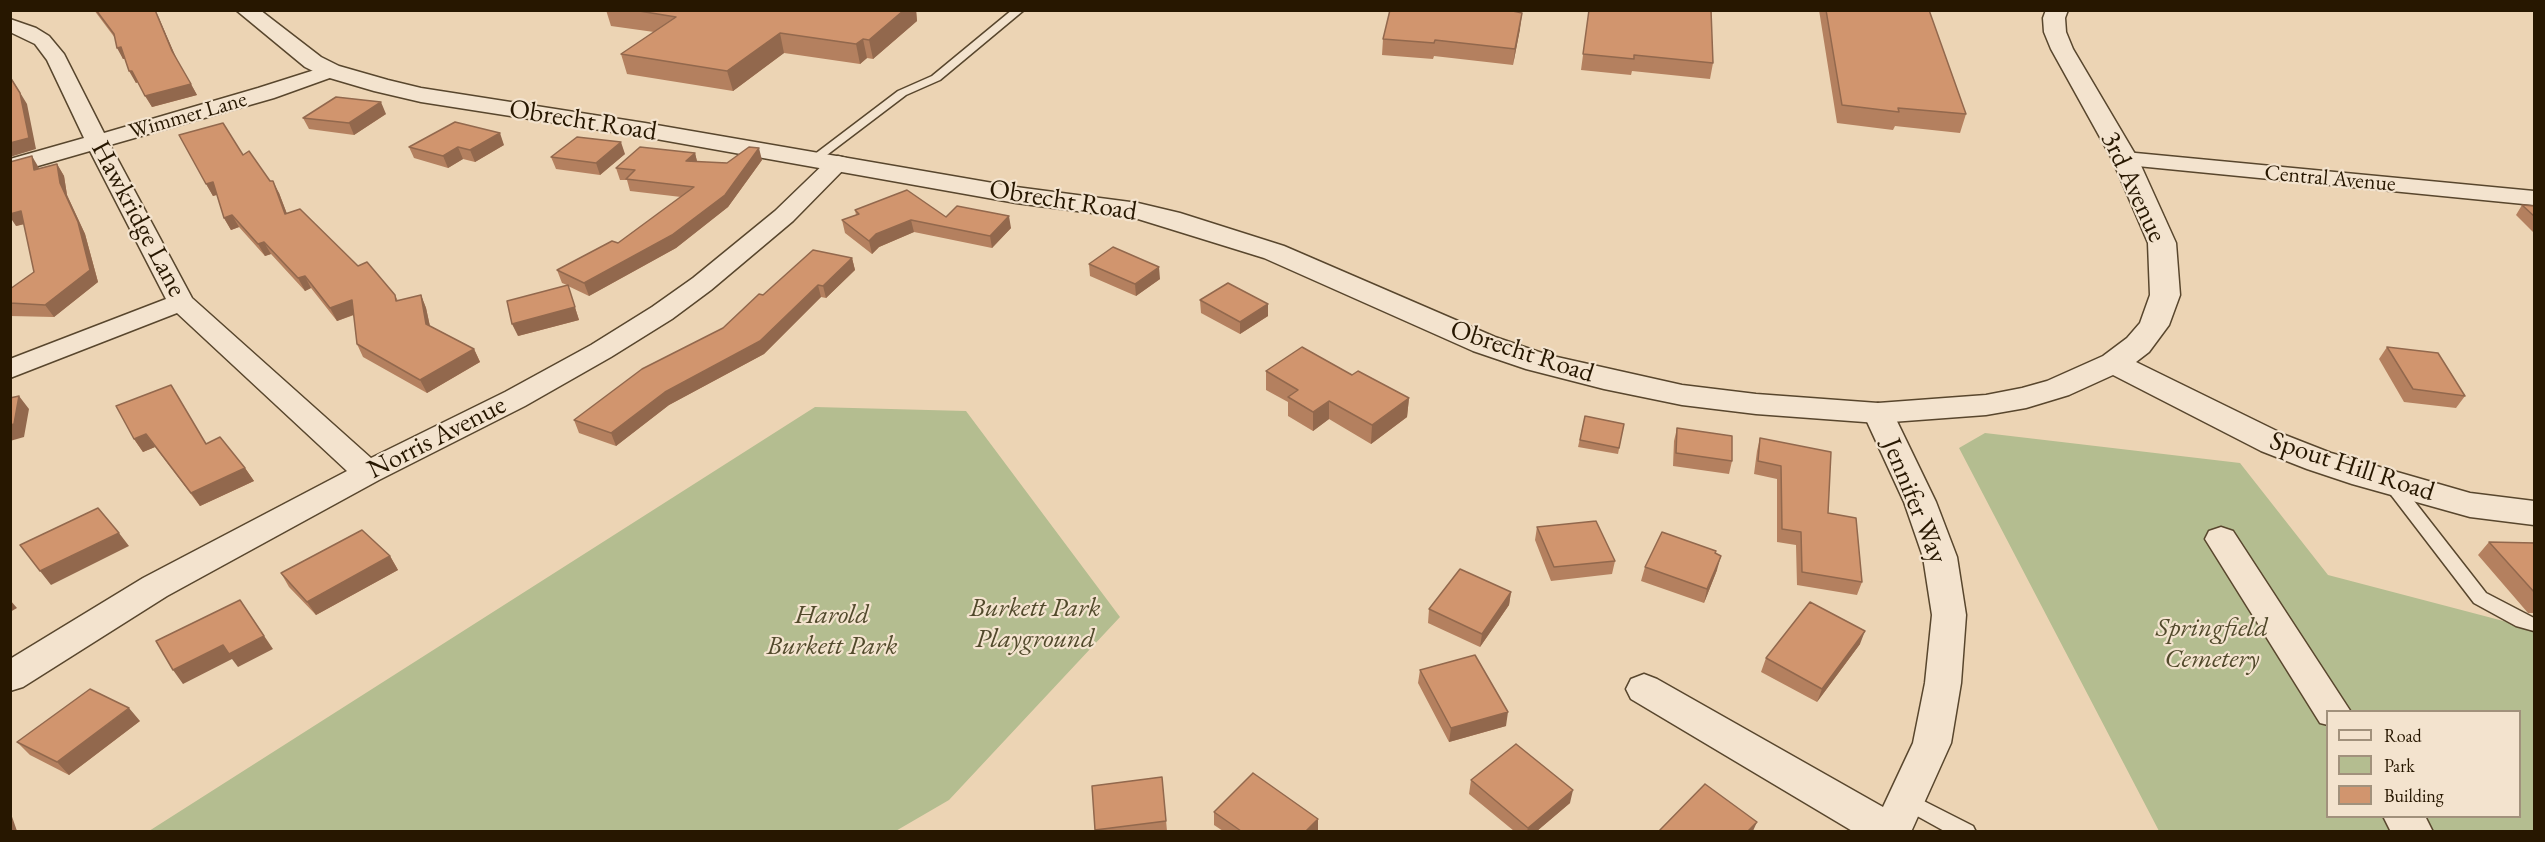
<!DOCTYPE html>
<style>
body{margin:0}
#map{position:relative;width:2545px;height:842px;overflow:hidden;background:#ecd4b4;font-family:"EB Garamond",serif}
canvas{display:block}
.frame{position:absolute;inset:0;border:12px solid #271700;pointer-events:none}
.legend{position:absolute;left:2326px;top:710px;width:195px;height:108px;box-sizing:border-box;background:#f3e3ce;border:2px solid #a1917c;margin:0;padding:8px 10px;list-style:none;font-size:18px;color:#271700}
.legend li{display:flex;align-items:center;gap:12px;height:30px}
.legend b{width:30px;border:2px solid #a1917c}
</style>
<div id="map">
<canvas width="2545" height="842"></canvas>
<div class="frame"></div>
<ul class="legend">
<li><b style="height:8px;background:#f3e3ce"></b>Road</li>
<li><b style="height:16px;background:#b4bd90"></b>Park</li>
<li><b style="height:16px;background:#d1956e"></b>Building</li>
</ul>
</div>
<script>
const g = document.querySelector('canvas').getContext('2d');
g.lineJoin = 'round';
function fillPath(path, color) {
  g.fillStyle = color;
  g.fill(path, 'evenodd');
}
function poly(rows) {
  const path = new Path2D();
  for (const r of rows) {
    path.moveTo(r[0], r[1]);
    for (let i = 2; i < r.length; i += 2) path.lineTo(r[i], r[i + 1]);
  }
  return path;
}
function stroke(path, color, width, dash) {
  g.strokeStyle = color;
  g.lineWidth = width;
  g.lineCap = dash ? 'butt' : 'round';
  g.setLineDash(dash || []);
  g.stroke(path);
}
function label(font, color, halo, rows, align = 'center') {
  g.font = font + ' "EB Garamond",serif';
  g.lineWidth = 4.5;
  g.setLineDash([]);
  g.textBaseline = 'middle';
  g.strokeStyle = halo;
  g.fillStyle = color;
  for (const [text, x, y, turn = 0] of rows) {
    g.save();
    g.translate(x, y);
    g.rotate((+turn || 0) * Math.PI / 180);
    g.textAlign = isNaN(turn) ? turn : align;
    if (halo) g.strokeText(text, 0, 0);
    g.fillText(text, 0, 0);
    g.restore();
  }
}
const green = poly([
 [815,407,966,411,1120,617,949,800,894,832,149,831],
 [1985,433,2240,463,2328,575,2534,629,2534,831,2159,831,1959,448],
 [2328,712,2520,712,2520,816,2328,816]
]);
const service = poly([
 [1012,10,1024,10,940,80,906,95,819,161,811,161,811,157,898,91,932,76,1012,10],
 [2391,478,2397,479,2486,593,2534,618,2534,631,2516,626,2474,603,2385,487,2383,483,2385,479,2391,478],
 [1906,792,1973,826,1976,832,1946,832,1899,806,1896,800,1899,794,1906,792]
]);
const minor = poly([
 [10,19,36,28,49,36,64,54,104,133,258,88,324,67,331,65,338,67,342,71,338,75,274,98,110,145,192,298,371,458,505,392,591,345,652,307,693,278,775,211,830,158,838,156,846,158,850,163,793,221,711,290,672,319,611,357,525,406,379,480,167,596,23,687,10,691,10,659,143,578,347,471,177,313,10,378,10,359,166,299,90,151,10,174,10,159,84,138,47,60,35,44,10,32,10,19],
 [2125,152,2534,191,2534,205,2117,164,2113,159,2117,154,2125,152],
 [1878,403,1889,406,1893,413,1936,502,1957,557,1966,615,1961,683,1951,743,1911,832,1854,832,1631,699,1626,689,1631,679,1644,674,1657,679,1883,807,1913,743,1925,683,1932,615,1923,557,1904,502,1863,413,1867,406,1878,403],
 [2221,527,2233,531,2351,712,2328,712,2328,725,2320,723,2205,539,2209,531,2221,527],
 [2383,816,2425,816,2433,832,2391,832,2383,816]
]);
const tertiary = poly([
 [236,10,260,10,321,57,339,66,388,80,421,88,645,123,1016,187,1138,203,1180,213,1284,246,1495,337,1548,355,1682,385,1756,394,1878,403,1986,395,2022,388,2047,381,2103,356,2127,338,2140,323,2150,295,2148,243,2112,159,2051,49,2044,32,2043,18,2046,10,2068,10,2065,18,2066,32,2073,49,2138,159,2176,243,2180,295,2169,325,2149,352,2136,362,2285,435,2331,453,2470,493,2534,501,2534,525,2470,517,2352,484,2307,469,2261,451,2113,375,2069,395,2026,408,1986,415,1878,423,1756,414,1682,405,1604,389,1526,369,1473,351,1264,258,1138,219,1016,203,645,137,421,102,374,91,323,76,305,67,236,10]
]);
const wall = poly([
 [94,10,155,10,176,58,197,95,152,107,138,82,136,83,125,59,123,59,115,38],
 [606,10,916,10,917,21,873,59,867,58,860,64,784,53,733,91,627,74,621,54,654,32,611,26],
 [1589,10,1713,63,1710,79,1632,71,1631,75,1581,70],
 [1819,10,1929,10,1966,114,1960,133,1895,126,1893,130,1837,123],
 [1520,29,1513,65,1434,56,1433,59,1382,55,1383,39],
 [386,114,354,135,309,129,303,118],
 [179,135,243,155,270,181,279,193,287,214,358,266,395,295,398,301,421,295,426,308,430,326,474,349,480,362,427,393,363,357,357,344,354,315,337,321,311,288,305,291,271,254,265,256,239,227,231,230,224,218,217,195,213,196],
 [504,145,475,162,463,159,448,168,414,158,409,147],
 [695,153,697,162,727,163,762,160,728,207,676,248,589,296,568,286,579,320,518,336,567,285,562,283,557,270,618,243,681,197,630,191,627,180,620,180,616,168],
 [625,154,600,175,556,169,551,157],
 [57,164,64,176,67,195,85,234,98,282,54,317,10,316,10,289,34,272,24,224,16,226,39,169],
 [2522,205,2535,206,2535,234,2516,215],
 [855,210,946,217,1011,228,992,248,914,232,879,247,872,254,845,233,842,220,856,215],
 [852,258,855,270,826,298,821,297,764,354,669,405,616,446,579,433,574,420,723,328],
 [1089,264,1160,279,1136,296,1090,276],
 [1200,300,1268,304,1268,316,1240,334,1201,313],
 [2387,347,2465,396,2456,408,2404,402,2379,359],
 [1266,371,1352,375,1409,398,1407,417,1371,444,1329,419,1313,431,1288,416,1288,402,1266,390],
 [1585,416,1624,424,1618,454,1578,447],
 [1677,428,1732,461,1729,474,1673,466,1674,441],
 [1760,438,1828,513,1862,582,1857,595,1797,585,1796,545,1777,542,1777,479,1754,474,1757,451],
 [134,439,207,443,245,468,254,481,200,506,155,447,143,452],
 [1537,527,1615,561,1612,574,1551,581,1535,540],
 [2489,542,2535,543,2535,613,2528,613,2478,555],
 [1715,553,1717,570,1704,603,1641,581,1645,567],
 [390,556,398,570,316,615,289,587,281,573],
 [1511,592,1509,605,1480,647,1428,623,1429,609],
 [1860,644,1817,702,1761,672,1766,658],
 [1420,670,1506,726,1449,742,1418,683],
 [140,721,69,775,30,755,17,742],
 [1162,777,1167,831,1095,831,1092,786],
 [1471,780,1570,803,1537,831,1514,831,1469,794],
 [1214,812,1318,831,1223,831,1214,825]
]);
const shadedWall = poly([
 [155,10,159,18,178,62,172,51],
 [904,10,916,10,917,21,873,59,869,40],
 [1522,13,1520,29,1513,65,1515,49],
 [780,33,784,53,733,91,727,71],
 [863,39,867,58,860,64,856,44],
 [121,47,127,58,123,59,117,48],
 [129,71,132,71,138,82,136,83],
 [10,76,27,104,36,149,10,157],
 [191,84,197,95,152,107,145,96],
 [381,102,386,114,354,135,349,123],
 [500,133,504,145,475,162,470,150],
 [621,142,625,154,600,175,596,163],
 [458,147,463,159,448,168,443,156],
 [759,148,762,160,728,207,676,248,589,296,584,283],
 [695,153,698,165,686,161],
 [32,156,39,168,41,182,34,170],
 [57,164,64,176,67,195,85,234,98,282,54,317,45,305,60,183],
 [273,181,279,193,292,227,285,214],
 [213,182,219,194,213,196,206,184],
 [21,211,29,223,16,226,10,217,10,214],
 [232,215,239,227,231,230,224,218],
 [1009,216,1011,228,992,248,990,236],
 [911,220,914,232,879,247,872,254,869,241,876,234],
 [264,242,271,254,265,256,258,244],
 [852,258,855,270,826,298,823,286],
 [1159,267,1160,279,1136,296,1135,284],
 [305,276,311,288,305,291,298,278],
 [568,285,579,320,518,336,512,324],
 [818,285,821,297,764,354,669,405,616,446,611,433,665,392],
 [421,295,426,308,432,336,426,324],
 [352,300,358,313,337,321,330,308],
 [1268,304,1268,316,1240,334,1240,322],
 [474,349,480,362,427,393,420,380],
 [19,396,29,409,24,437,10,441,10,425],
 [1409,398,1407,417,1371,444,1372,425],
 [1329,401,1329,419,1313,431,1313,412],
 [146,434,155,447,143,452,134,439],
 [245,468,254,481,200,506,191,493],
 [119,533,129,546,51,585,40,571],
 [390,556,398,570,316,615,307,602],
 [1721,556,1717,570,1704,603,1707,589],
 [1511,592,1509,605,1480,647,1482,634],
 [10,600,17,608,10,612],
 [240,600,273,649,238,667,232,659,183,684,173,670,223,645],
 [1865,631,1860,644,1817,702,1822,689],
 [129,708,140,721,69,775,57,762],
 [1508,712,1506,726,1449,742,1451,728],
 [1573,790,1570,803,1537,831,1527,831,1528,828],
 [10,811,17,831,10,831],
 [1318,819,1318,831,1306,831],
 [1757,822,1753,831,1748,831]
]);
const building = poly([
 [96,10,155,10,172,51,191,84,145,96,132,71,129,71,121,47,117,48,114,34,96,10],
 [633,10,904,10,869,40,863,39,856,44,780,33,727,71,621,54,676,17,633,10],
 [1390,10,1508,10,1522,13,1515,49,1435,40,1434,43,1383,39,1390,10],
 [1589,10,1711,10,1713,63,1634,55,1634,59,1583,54,1589,10],
 [1826,10,1929,10,1966,114,1898,108,1899,112,1842,105,1826,10],
 [10,77,20,93,29,138,10,143,10,77],
 [336,97,381,102,349,123,303,118,336,97],
 [455,122,500,133,470,150,458,147,443,156,409,147,455,122],
 [223,123,243,155,249,151,270,181,273,181,285,214,300,209,358,266,367,262,395,295,396,301,421,295,426,324,474,349,420,380,357,344,352,300,330,308,305,276,298,278,264,242,258,244,232,215,224,218,213,182,206,184,179,135,223,123],
 [577,137,621,142,596,163,551,157,577,137],
 [640,147,695,153,686,161,727,163,749,147,759,148,725,195,672,235,584,283,557,270,612,241,618,243,694,187,626,179,635,170,616,168,640,147],
 [32,156,34,170,57,164,60,183,78,222,90,270,45,305,10,303,10,289,34,272,21,211,10,214,10,162,32,156],
 [907,190,946,217,957,206,1009,216,990,236,911,220,876,234,869,241,842,220,859,214,855,210,907,190],
 [2522,205,2535,206,2535,217,2522,205],
 [1113,247,1159,267,1135,284,1089,264,1113,247],
 [813,250,852,258,823,286,818,285,760,341,665,392,611,433,574,420,642,369,723,328,759,294,763,295,813,250],
 [1228,283,1268,304,1240,322,1200,300,1228,283],
 [568,285,575,307,512,324,507,301,568,285],
 [1302,347,1352,375,1358,371,1409,398,1372,425,1329,401,1313,412,1288,397,1298,390,1266,371,1302,347],
 [2387,347,2438,353,2465,396,2413,389,2387,347],
 [171,385,206,444,220,437,245,468,191,493,146,434,134,439,116,406,171,385],
 [19,396,14,424,10,425,10,398,19,396],
 [1585,416,1624,424,1619,448,1580,440,1585,416],
 [1677,428,1732,436,1732,461,1676,453,1677,428],
 [1760,438,1831,452,1828,513,1856,518,1862,582,1802,572,1801,532,1782,529,1781,466,1758,461,1760,438],
 [98,508,119,533,40,571,20,545,98,508],
 [1596,521,1615,561,1554,567,1537,527,1596,521],
 [362,530,390,556,307,602,281,573,362,530],
 [1662,532,1716,551,1715,553,1721,556,1707,589,1645,567,1662,532],
 [2489,542,2535,543,2535,593,2489,542],
 [1460,569,1511,592,1482,634,1429,609,1460,569],
 [240,600,264,636,229,654,223,645,173,670,156,641,240,600],
 [1810,602,1865,631,1822,689,1766,658,1810,602],
 [1475,655,1508,712,1451,728,1420,670,1475,655],
 [90,689,129,708,57,762,17,742,90,689],
 [1516,744,1573,790,1528,828,1471,780,1516,744],
 [1253,773,1318,819,1306,831,1241,831,1214,812,1253,773],
 [1162,777,1166,821,1095,830,1092,786,1162,777],
 [1705,784,1757,822,1748,831,1659,831,1705,784]
]);
const farStreetnames = [
 ["Wimmer Lane",188,116,-16],
 ["Central Avenue",2330,179,5]
];
const streetNames = [
 ["Obrecht Road",583,121,9],
 ["3rd Avenue",2133,187,65],
 ["Obrecht Road",1063,201,9],
 ["Hawkridge Lane",138,219,62],
 ["Obrecht Road",1522,352,18],
 ["Norris Avenue",437,438,-27],
 ["Spout Hill Road",2352,467,18],
 ["Jennifer Way",1914,501,68]
];
const parkNames = [
 ["Burkett Park",1035,609],
 ["Playground",1035,640],
 ["Harold",832,616],
 ["Burkett Park",832,647],
 ["Springfield",2212,629],
 ["Cemetery",2212,660]
];
fillPath(green, '#b4bd90');
stroke(service, '#58462d', 3);
stroke(minor, '#58462d', 3);
stroke(tertiary, '#58462d', 3);
fillPath(service, '#f3e3ce');
fillPath(minor, '#f3e3ce');
fillPath(tertiary, '#f3e3ce');
fillPath(wall, '#b4805f');
fillPath(shadedWall, '#92684d');
fillPath(building, '#d1956e');
stroke(building, '#92684d', 1.5);
label('22px', '#271700', '#f3e3ce', farStreetnames);
label('27px', '#271700', '#f3e3ce', streetNames);
label('italic 27px', '#51492b', '#f3e3ce', parkNames);
</script>
